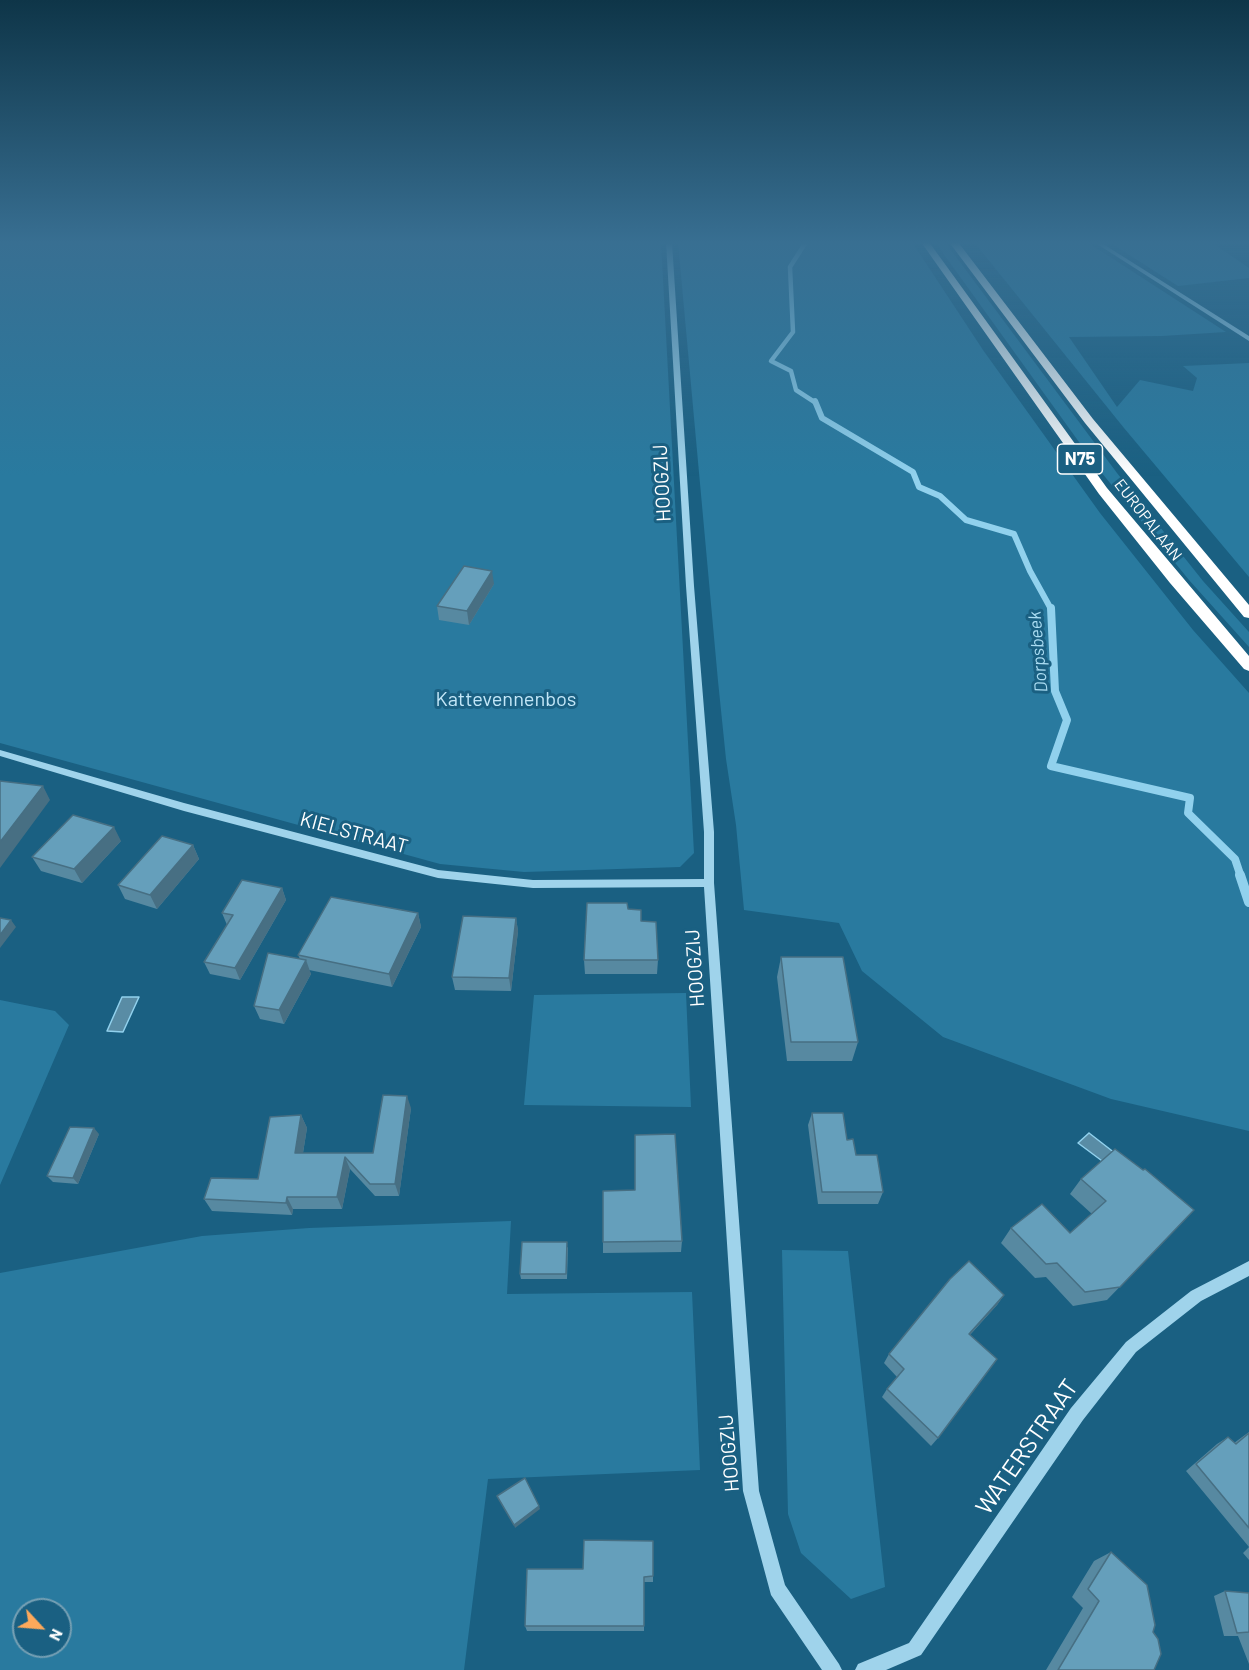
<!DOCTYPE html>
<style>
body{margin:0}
#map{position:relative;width:1249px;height:1670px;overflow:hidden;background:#1a6082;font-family:Barlow,sans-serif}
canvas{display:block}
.north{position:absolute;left:12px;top:1598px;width:60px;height:60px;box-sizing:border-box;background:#1a6082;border:2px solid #76a0b4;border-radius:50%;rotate:116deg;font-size:16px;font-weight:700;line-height:24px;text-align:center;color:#fff}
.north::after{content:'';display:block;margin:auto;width:21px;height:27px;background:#fda95b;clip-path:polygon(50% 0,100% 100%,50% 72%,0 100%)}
</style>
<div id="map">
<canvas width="1249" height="1670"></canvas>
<div class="north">N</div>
</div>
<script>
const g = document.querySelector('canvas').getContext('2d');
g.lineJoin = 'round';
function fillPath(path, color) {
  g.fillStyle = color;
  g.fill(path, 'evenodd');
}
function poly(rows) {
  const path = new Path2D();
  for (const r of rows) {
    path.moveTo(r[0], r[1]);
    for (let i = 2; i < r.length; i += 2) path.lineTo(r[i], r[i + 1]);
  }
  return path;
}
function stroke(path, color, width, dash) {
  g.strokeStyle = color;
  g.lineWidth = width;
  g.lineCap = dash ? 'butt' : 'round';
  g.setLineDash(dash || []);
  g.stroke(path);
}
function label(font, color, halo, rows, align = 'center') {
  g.font = font + ' Barlow,sans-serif';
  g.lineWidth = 6;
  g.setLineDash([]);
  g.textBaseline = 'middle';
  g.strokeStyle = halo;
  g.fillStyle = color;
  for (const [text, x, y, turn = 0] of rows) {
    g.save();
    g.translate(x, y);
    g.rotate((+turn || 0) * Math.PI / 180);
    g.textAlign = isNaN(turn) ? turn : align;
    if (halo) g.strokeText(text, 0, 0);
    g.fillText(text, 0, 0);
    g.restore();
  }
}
const green = poly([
 [0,242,661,242,694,853,680,867,524,872,440,864,0,743],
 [678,242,912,242,983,350,1100,513,1193,630,1249,693,1249,1131,1111,1099,943,1037,862,971,839,923,744,910,736,825,726,759,718,681],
 [935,242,945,242,1117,473,1203,581,1249,632,1249,647,1189,580,1097,467],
 [974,242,1087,242,1226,332,1162,336,1069,337,1117,407,1140,380,1193,391,1197,378,1183,366,1249,363,1249,577,1124,428],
 [1109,242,1224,242,1213,243,1249,268,1249,278,1178,286],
 [686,993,691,1107,524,1105,534,995],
 [0,1000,55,1011,69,1025,0,1185],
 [511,1221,507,1294,692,1292,700,1470,488,1479,464,1670,0,1670,0,1273,202,1236,309,1228],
 [24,1610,60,1610,60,1646,24,1646],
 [782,1250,848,1251,885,1587,851,1599,801,1553,788,1514]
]);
const water = poly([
 [122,997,139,997,123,1032,107,1031,122,997],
 [1089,1133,1129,1164,1121,1175,1078,1143,1089,1133]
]);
const streamFar3 = poly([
 [806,242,790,267,793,332,771,361,791,371,796,390,816,403]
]);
const streamFar2 = poly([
 [815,401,822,418,913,472,919,487,940,496,966,520,1014,534,1030,571,1051,609]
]);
const streamFar1 = poly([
 [1051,608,1055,691,1067,720,1051,766,1190,798,1188,813,1235,859,1241,877]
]);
const stream = poly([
 [1240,875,1249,902]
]);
const minor = poly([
 [666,242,672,242,694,586,714,832,714,883,759,1491,785,1585,839,1664,842,1670,822,1670,771,1595,743,1491,704,887,533,888,438,878,184,811,0,756,0,750,184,803,438,870,533,880,704,879,704,832,686,586,666,242],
 [1094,242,1100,242,1249,336,1249,341,1094,242],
 [1249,1261,1249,1276,1201,1301,1136,1352,1083,1420,921,1655,886,1670,855,1670,858,1664,909,1643,1071,1408,1126,1342,1191,1291,1249,1261]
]);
const highway = poly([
 [921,242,929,242,1107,488,1249,656,1249,671,1244,669,1170,583,1099,494,921,242],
 [949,242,958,242,1093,419,1249,605,1249,618,1244,617,1085,423,949,242]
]);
const wall = poly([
 [494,584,469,625,439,620,437,606],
 [121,841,82,883,41,871,32,857],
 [193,845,199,859,157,909,125,899,118,885],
 [282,888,286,900,240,980,210,974,204,962,227,925,222,913],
 [628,909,641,921,658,960,657,974,585,974,584,960],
 [418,913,421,927,392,987,309,970,311,974,284,1024,260,1019,254,1006,300,959,298,955],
 [516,918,518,931,511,991,455,990,452,977],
 [781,957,858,1042,852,1061,787,1061,777,977],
 [411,1108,399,1196,375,1196,350,1169,342,1209,293,1209,292,1215,212,1211,204,1199,258,1179,301,1115,307,1128,303,1153,373,1153],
 [812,1113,847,1140,856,1155,883,1192,878,1204,818,1204,808,1125],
 [99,1134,78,1184,53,1182,47,1176],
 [1081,1179,1194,1210,1107,1300,1073,1306,1046,1277,1035,1278,1001,1243,1011,1228,1070,1233,1092,1214,1070,1194],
 [682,1241,681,1252,603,1253,603,1242],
 [568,1247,567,1279,521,1279,520,1274],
 [1004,1295,997,1305,970,1335,938,1438,931,1446,882,1397,887,1389,897,1377,884,1363,889,1354],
 [1249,1432,1249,1560,1243,1553,1249,1547,1186,1471,1217,1444,1228,1437,1234,1443],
 [1111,1552,1153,1632,1154,1670,1046,1670,1083,1608,1072,1597,1094,1561],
 [583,1569,653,1576,653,1582,644,1582,644,1631,527,1631,525,1626],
 [1225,1591,1249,1593,1249,1664,1238,1636,1224,1636,1214,1596]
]);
const shadedWall = poly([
 [492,571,494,584,469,625,467,611],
 [43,786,50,800,0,868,0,842],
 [114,827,121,841,82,883,74,869],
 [193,845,199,859,157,909,150,895],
 [282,888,286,900,240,980,235,968],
 [418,913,421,927,392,987,389,974],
 [516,918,518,931,511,991,509,978],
 [11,920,16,927,0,948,0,935],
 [306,960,311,974,284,1024,279,1010],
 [407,1096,411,1108,399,1196,395,1184],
 [301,1115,307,1128,301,1165,295,1153],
 [94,1128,99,1134,78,1184,73,1178],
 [345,1157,350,1169,342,1209,337,1197],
 [287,1197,293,1209,292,1215,286,1203],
 [1004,1295,997,1305,962,1343,969,1334],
 [539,1506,540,1509,515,1528,514,1525]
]);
const building = poly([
 [464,566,492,571,467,611,437,606,464,566],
 [0,781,43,786,0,842,0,781],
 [73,815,114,827,74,869,32,857,73,815],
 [162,836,193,845,150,895,118,885,162,836],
 [242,880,282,888,235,968,204,962,233,915,222,913,242,880],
 [331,897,418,913,389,974,298,955,331,897],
 [587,903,627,903,628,909,641,910,641,921,656,922,658,960,584,960,587,903],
 [463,916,516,918,509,978,452,977,463,916],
 [0,918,11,920,0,935,0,918],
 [268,953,306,960,279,1010,254,1006,268,953],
 [781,957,843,957,858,1042,791,1042,781,957],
 [383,1095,407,1096,395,1184,370,1184,345,1157,337,1197,287,1197,286,1203,204,1199,211,1178,258,1179,270,1117,301,1115,295,1153,373,1153,383,1095],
 [812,1113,843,1113,847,1140,853,1139,856,1155,877,1155,883,1192,822,1192,812,1113],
 [70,1127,94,1128,73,1178,47,1176,70,1127],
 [675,1134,682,1241,603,1242,603,1191,635,1190,635,1135,675,1134],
 [1115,1149,1143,1170,1145,1169,1194,1210,1120,1287,1085,1292,1057,1263,1046,1264,1011,1228,1042,1204,1070,1233,1106,1201,1081,1179,1115,1149],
 [522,1242,567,1242,566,1274,520,1274,522,1242],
 [969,1261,1004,1295,969,1334,997,1359,938,1438,887,1389,904,1369,889,1354,950,1279,969,1261],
 [1249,1433,1249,1528,1196,1464,1228,1437,1236,1444,1249,1433],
 [525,1478,539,1506,514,1525,497,1496,525,1478],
 [584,1540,653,1541,653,1576,644,1577,644,1626,525,1626,527,1569,583,1569,584,1540],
 [1111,1552,1147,1585,1155,1625,1153,1632,1158,1639,1161,1654,1154,1670,1058,1670,1099,1601,1088,1589,1111,1552],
 [1225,1591,1249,1593,1249,1632,1237,1633,1225,1591]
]);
const farStreetnames = [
 ["EUROPALAAN",1148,520,52]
];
const shields = [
 [1080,459,45]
];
const shieldNames = [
 ["N75",1080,459]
];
const farWaternames = [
 ["Dorpsbeek",1038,652,-95]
];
const streetNames = [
 ["HOOGZIJ",662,483,-93],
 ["KIELSTRAAT",354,833,15],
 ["HOOGZIJ",695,968,-94],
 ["HOOGZIJ",729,1453,-95]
];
const parkNames = [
 ["Kattevennenbos",506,699]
];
const nearStreetnames = [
 ["WATERSTRAAT",1027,1447,-55]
];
fillPath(green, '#297a9f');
fillPath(water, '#598ca5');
stroke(water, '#91d1ed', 1.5);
stroke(streamFar3, '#91d1ed', 4.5);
stroke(streamFar2, '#91d1ed', 6);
stroke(streamFar1, '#91d1ed', 8);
stroke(stream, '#91d1ed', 10);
fillPath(minor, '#9fd3eb');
fillPath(highway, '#fff');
fillPath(wall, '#5789a1');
fillPath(shadedWall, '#476f83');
fillPath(building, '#659fbb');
stroke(building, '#476f83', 1.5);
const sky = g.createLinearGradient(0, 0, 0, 476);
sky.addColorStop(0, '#0e3548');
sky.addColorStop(0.51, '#386f92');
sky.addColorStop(1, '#386f9200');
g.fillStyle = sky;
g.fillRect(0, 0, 1249, 476);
label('16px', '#fff', '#1a6082', farStreetnames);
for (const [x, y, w] of shields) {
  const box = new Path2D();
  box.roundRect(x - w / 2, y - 15, w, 30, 4.5);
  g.fillStyle = '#1a6082';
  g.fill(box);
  stroke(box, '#fff', 1.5);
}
label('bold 18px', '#fff', null, shieldNames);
label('italic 18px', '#aadcf2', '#1a6082', farWaternames);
label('20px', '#fff', '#1a6082', streetNames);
label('20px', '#c3e7f8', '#1a6082', parkNames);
label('24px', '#fff', '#1a6082', nearStreetnames);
</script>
